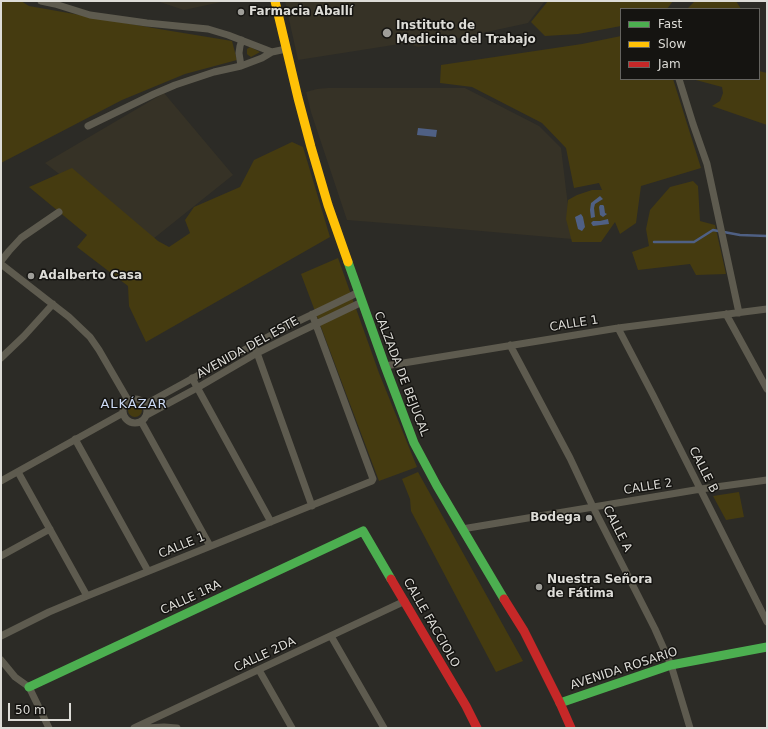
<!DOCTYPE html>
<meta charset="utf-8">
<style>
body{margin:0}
#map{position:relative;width:768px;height:729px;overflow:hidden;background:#2c2b26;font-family:"DejaVu Sans",sans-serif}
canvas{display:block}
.frame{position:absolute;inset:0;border:2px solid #dddcd7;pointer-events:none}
.legend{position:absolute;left:620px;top:8px;width:140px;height:72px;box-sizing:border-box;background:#151411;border:1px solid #656460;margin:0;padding:5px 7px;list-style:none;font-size:12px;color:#dddcd7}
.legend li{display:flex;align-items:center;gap:8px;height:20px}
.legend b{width:20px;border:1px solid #656460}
.scale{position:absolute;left:8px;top:703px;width:63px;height:18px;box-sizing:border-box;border:2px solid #dddcd7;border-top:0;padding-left:5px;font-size:12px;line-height:14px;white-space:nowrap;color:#dddcd7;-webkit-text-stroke:3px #151411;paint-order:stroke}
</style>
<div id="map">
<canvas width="768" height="729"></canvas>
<div class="frame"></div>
<ul class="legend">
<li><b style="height:5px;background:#4caf50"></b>Fast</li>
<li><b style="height:5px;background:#ffc107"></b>Slow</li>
<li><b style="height:5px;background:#c62828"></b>Jam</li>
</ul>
<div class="scale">50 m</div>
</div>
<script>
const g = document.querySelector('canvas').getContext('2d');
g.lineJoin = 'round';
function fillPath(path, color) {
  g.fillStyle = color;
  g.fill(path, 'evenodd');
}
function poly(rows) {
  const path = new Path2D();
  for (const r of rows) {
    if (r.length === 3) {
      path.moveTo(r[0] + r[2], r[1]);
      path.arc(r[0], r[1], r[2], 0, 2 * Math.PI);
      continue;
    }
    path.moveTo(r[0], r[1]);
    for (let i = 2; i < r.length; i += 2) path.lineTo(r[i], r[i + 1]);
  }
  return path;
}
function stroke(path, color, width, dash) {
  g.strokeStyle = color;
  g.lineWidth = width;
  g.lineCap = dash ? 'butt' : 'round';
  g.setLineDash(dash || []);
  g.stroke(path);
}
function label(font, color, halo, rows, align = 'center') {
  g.font = font + ' "DejaVu Sans",sans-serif';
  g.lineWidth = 3;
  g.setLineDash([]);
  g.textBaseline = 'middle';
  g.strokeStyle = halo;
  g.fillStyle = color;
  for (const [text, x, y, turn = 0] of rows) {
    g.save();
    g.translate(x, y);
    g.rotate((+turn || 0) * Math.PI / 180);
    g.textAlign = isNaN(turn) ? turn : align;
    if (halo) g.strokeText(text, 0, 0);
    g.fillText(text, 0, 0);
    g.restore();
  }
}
const built = poly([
 [157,1,226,1,184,10],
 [285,1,545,1,528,23,418,47,406,43,298,60],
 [328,88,465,88,539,126,561,148,572,239,436,227,347,220,311,112,306,92,317,89],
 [164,93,233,175,148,243,45,163]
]);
const green = poly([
 [1,1,21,1,29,6,159,29,232,41,237,60,185,74,122,100,1,163],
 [548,1,673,1,667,9,621,9,621,26,578,34,545,36,531,22],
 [695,1,736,1,741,9,687,9],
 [621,36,621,79,673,79,701,168,641,186,636,223,620,234,615,222,601,242,572,242,566,219,568,200,577,195,592,190,602,190,599,183,574,188,566,148,542,123,472,87,440,83,441,65,582,44],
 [250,47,260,52,251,57,248,55,247,54,247,49],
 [759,71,767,73,767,125,712,106,720,101,723,93,722,87,692,79,759,79],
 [292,142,303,147,330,237,146,342,129,306,128,286,77,247,87,235,29,187,72,168,158,241,169,247,190,233,185,220,194,207,240,187,254,160],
 [693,181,698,186,700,221,715,225,726,274,696,275,690,264,638,270,632,252,649,246,646,229,650,210,670,187],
 [338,258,379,373,417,467,379,481,301,274],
 [135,410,7],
 [418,472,523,661,496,672,411,511,410,499,402,479],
 [739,492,744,517,726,520,713,496]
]);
const water = poly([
 [418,128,437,130,436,137,417,135],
 [600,196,603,199,595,204,594,208,595,217,591,218,590,210,591,203],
 [600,205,603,205,604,206,605,213,607,214,603,217,600,215,599,207],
 [581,214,583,217,585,227,582,231,578,229,575,217],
 [608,219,609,224,593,226,591,223,593,221,600,221]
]);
const stream = poly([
 [654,242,694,242,713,230,740,235,767,236]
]);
const street = poly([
 [41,1,55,4,90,15,147,23,208,29,228,35,272,52],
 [241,66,239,53,240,46,242,40],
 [679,79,693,124,707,164,739,313],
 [88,126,154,94,175,85,214,72,241,66,262,58,272,52,286,49],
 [1,261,9,251,21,238,59,212],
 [1,264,69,317,90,337,99,350,128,400],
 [726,314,767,389],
 [618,328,653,395,767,622],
 [510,345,570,458,593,507,655,629,671,665,690,728],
 [256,350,312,506],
 [1,358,24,336,53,304],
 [385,366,618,328,767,309],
 [192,378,271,522],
 [135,411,12],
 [146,404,284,328,359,292],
 [147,415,197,388,257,353,289,337,362,302],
 [141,421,210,546],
 [75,439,148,571],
 [18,472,87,596],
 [1,481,123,413],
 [462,529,701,489,767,480],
 [1,556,50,529],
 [1,636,49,612,87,596,372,481,373,479,312,314],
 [331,636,384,728],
 [1,660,15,677,29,687,49,728],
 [259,670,292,728],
 [134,728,405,601],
 [145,728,164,727,177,728]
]);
const fast = poly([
 [348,262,385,366,414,443,437,486,504,599],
 [29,687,363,531,391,579],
 [560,703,671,665,767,647]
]);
const slow = poly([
 [275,1,298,98,311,147,328,205,348,262]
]);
const jam = poly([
 [391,579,466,706,477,728],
 [504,599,524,631,560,703,571,728]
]);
const markers = [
 [241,12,4,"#9f9e99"],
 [387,33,5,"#9f9e99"],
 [31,276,4,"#9f9e99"],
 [589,518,4,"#9f9e99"],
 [539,587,4,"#9f9e99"]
];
const poiNames = [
 ["Farmacia Aballí",249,12],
 ["Instituto de",396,26],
 ["Medicina del Trabajo",396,40],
 ["Adalberto Casa",39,276],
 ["Bodega",581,518,"right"],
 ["Nuestra Señora",547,580],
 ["de Fátima",547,594]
];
const streetNames = [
 ["CALLE 1",574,324,-9],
 ["AVENIDA DEL ESTE",248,348,-29],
 ["CALZADA DE BEJUCAL",401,374,69],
 ["CALLE B",703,470,63],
 ["CALLE 2",648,487,-9],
 ["CALLE A",617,529,63],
 ["CALLE 1",182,546,-22],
 ["CALLE 1RA",191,598,-25],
 ["CALLE FACCIOLO",431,623,60],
 ["CALLE 2DA",265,655,-25],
 ["AVENIDA ROSARIO",624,669,-18]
];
const neighbourhoodNames = [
 ["ALKÁZAR",134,405]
];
fillPath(built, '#363226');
fillPath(green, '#453b10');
fillPath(water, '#4f6084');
stroke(stream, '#4f6084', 2.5);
stroke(street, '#5e5b4f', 7);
stroke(fast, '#4caf50', 9);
stroke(slow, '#ffc107', 9);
stroke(jam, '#c62828', 9);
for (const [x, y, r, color] of markers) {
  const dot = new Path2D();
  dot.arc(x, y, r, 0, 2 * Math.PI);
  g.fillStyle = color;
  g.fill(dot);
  stroke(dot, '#151411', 1.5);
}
label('bold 12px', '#dddcd7', '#151411', poiNames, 'left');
label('12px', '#dddcd7', '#151411', streetNames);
g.letterSpacing = '1px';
label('13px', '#cddbf6', '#151411', neighbourhoodNames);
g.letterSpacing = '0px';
</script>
